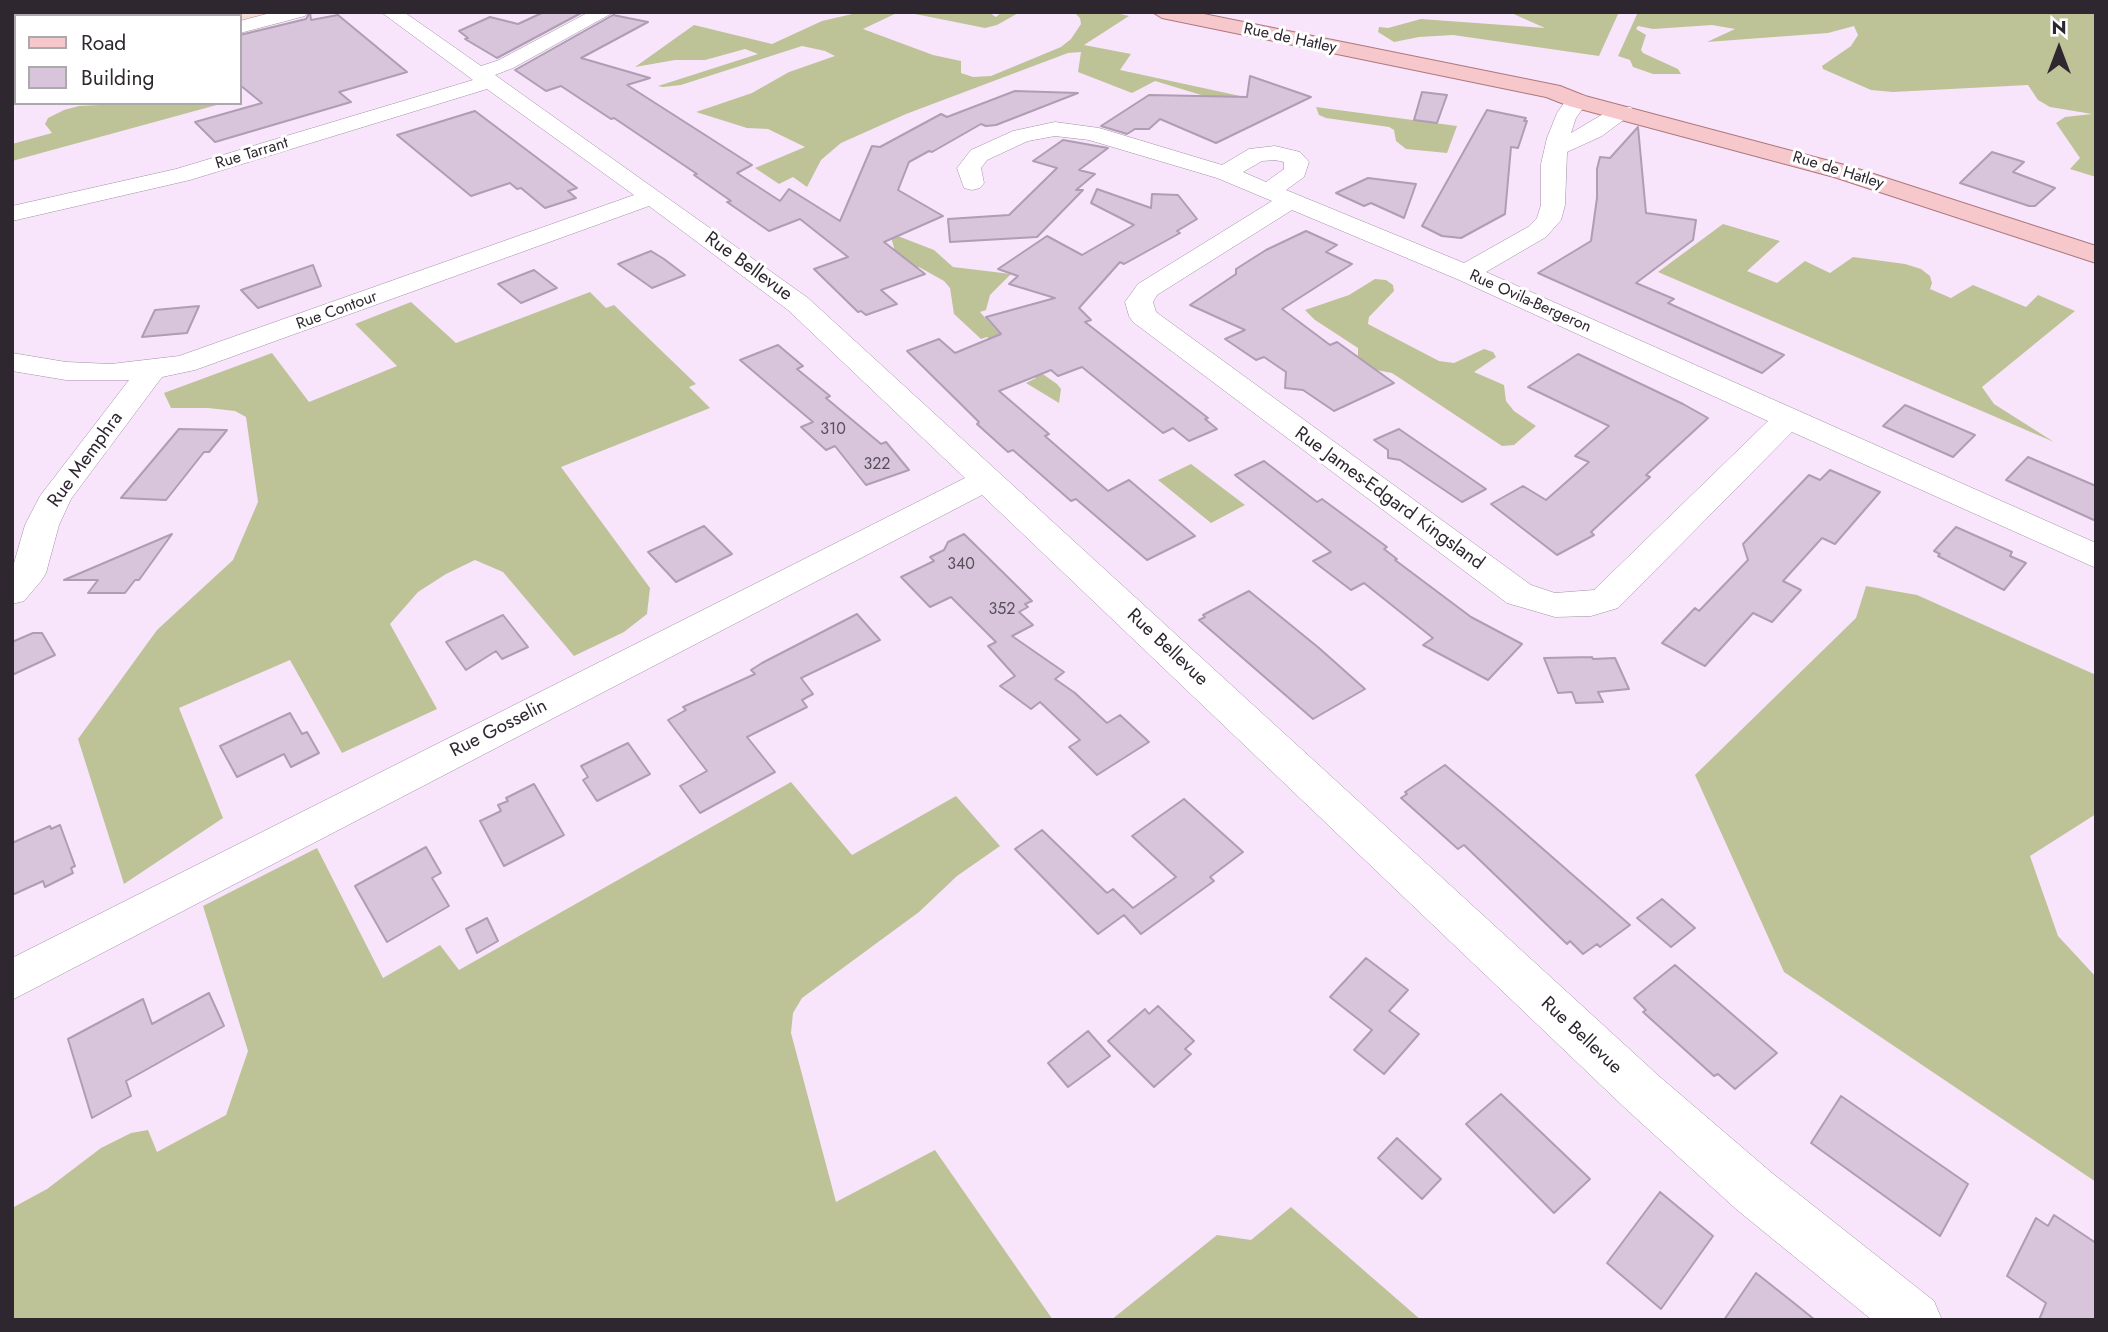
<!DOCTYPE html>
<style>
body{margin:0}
#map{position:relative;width:2108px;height:1332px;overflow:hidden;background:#f8e5fc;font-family:Jost,sans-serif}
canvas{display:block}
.frame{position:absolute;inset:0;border:14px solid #2e272f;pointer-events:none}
.legend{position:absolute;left:14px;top:14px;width:228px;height:91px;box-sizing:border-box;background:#fff;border:2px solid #aba9ac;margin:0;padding:9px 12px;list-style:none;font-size:21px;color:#2e272f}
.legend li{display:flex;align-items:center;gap:14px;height:35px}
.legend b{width:35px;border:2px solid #aba9ac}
.north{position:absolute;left:2024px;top:14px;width:70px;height:70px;-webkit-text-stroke:5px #fff;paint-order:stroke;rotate:0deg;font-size:19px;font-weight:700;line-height:28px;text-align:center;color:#2e272f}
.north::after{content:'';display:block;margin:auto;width:24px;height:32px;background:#2e272f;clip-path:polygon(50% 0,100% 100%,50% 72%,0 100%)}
</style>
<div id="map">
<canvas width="2108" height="1332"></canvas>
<div class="frame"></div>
<ul class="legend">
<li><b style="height:9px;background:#f6c8cb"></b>Road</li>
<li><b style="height:19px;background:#d8c5dc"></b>Building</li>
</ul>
<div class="north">N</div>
</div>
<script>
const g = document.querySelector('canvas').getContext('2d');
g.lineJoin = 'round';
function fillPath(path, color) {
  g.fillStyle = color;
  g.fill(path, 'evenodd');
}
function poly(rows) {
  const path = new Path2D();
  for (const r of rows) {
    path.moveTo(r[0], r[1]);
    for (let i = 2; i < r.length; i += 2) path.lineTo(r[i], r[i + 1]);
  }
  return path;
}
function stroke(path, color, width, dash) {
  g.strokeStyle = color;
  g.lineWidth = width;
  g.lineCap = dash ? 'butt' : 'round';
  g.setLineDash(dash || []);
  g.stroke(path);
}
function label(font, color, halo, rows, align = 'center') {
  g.font = font + ' Jost,sans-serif';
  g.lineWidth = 6;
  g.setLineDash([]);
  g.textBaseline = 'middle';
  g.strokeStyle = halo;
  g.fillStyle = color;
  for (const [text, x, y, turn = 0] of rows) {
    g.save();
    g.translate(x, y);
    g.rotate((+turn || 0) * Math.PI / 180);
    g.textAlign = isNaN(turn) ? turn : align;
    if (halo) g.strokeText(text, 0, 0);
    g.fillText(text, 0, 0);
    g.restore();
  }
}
const education = poly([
 [111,12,279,12,240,22,240,16,113,16]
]);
const green = poly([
 [12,12,111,12,114,15,16,16,16,80,12,81]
]);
const forest = poly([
 [861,12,899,12,863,29,933,55,961,61,961,73,973,77,991,76,1061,47,1071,39,1081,24,1080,18,1074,12,1111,12,1129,16,1084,45,1131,54,1120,70,1268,102,1244,108,1155,81,1132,93,1078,72,1081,52,1068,53,906,114,841,143,821,160,807,187,793,177,779,184,755,168,805,147,768,129,747,128,696,112,752,93,789,72,835,56,825,51,802,46,681,85,663,87,658,86,758,54,745,49,705,60,675,60,635,67,694,25,772,44,822,21],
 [905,12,988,12,996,17,1002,12,1020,12,997,25,985,28],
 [1509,12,1619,12,1599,56,1453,35,1419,37,1394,42,1378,32,1379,27,1388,28,1421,19,1545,28],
 [1638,12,2096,12,2096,177,2070,169,2080,158,2056,123,2065,117,2092,114,2050,107,2038,100,2028,85,1893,92,1871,90,1823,69,1822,66,1851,46,1858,35,1854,26,1828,33,1707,42,1735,29,1712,25,1653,29,1638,26,1636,29,1646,35,1641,50,1643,53,1678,69,1681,74,1653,74,1633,67,1630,60,1618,56],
 [140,103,224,103,12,161,12,144,52,133,45,124,48,118,64,110,79,106],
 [1316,107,1457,126,1447,153,1406,149,1396,141,1394,130,1389,127,1326,118,1319,115],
 [1723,224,1780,241,1747,271,1777,283,1805,261,1830,273,1853,257,1905,264,1921,269,1930,276,1932,283,1930,289,1951,298,1973,285,2026,307,2038,295,2075,311,1982,387,1994,404,2054,442,1658,272],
 [890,233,934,250,953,267,1011,274,990,295,986,310,980,312,997,331,1008,334,1037,370,1057,384,1061,389,1059,403,1026,383,1036,378,987,337,981,339,954,314,950,288,944,281,919,267,912,269,897,259],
 [1375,279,1386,280,1393,285,1394,291,1369,317,1368,324,1439,361,1454,363,1484,349,1493,352,1496,357,1474,372,1504,385,1506,401,1514,411,1536,426,1514,445,1502,446,1392,373,1371,369,1358,356,1358,348,1315,320,1305,310,1349,295],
 [590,292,606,308,614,305,696,384,689,387,710,408,561,467,650,588,647,614,624,632,574,656,503,572,475,560,446,574,418,592,390,624,437,709,342,753,290,660,179,708,223,818,124,884,78,739,157,630,233,560,258,502,246,417,235,411,208,408,171,408,164,393,272,353,309,402,397,366,355,324,411,302,456,343],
 [1191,464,1245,505,1211,523,1158,480],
 [1866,586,1917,595,2096,675,2096,814,2030,856,2058,936,2096,977,2096,1182,1784,972,1695,775,1856,618],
 [791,782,852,855,956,796,1000,846,957,876,919,912,802,998,793,1013,791,1033,836,1202,935,1150,1053,1320,12,1320,12,1208,47,1189,101,1148,131,1133,148,1130,157,1152,226,1115,248,1051,203,906,317,848,383,978,440,945,459,970],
 [1291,1207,1421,1320,1111,1320,1217,1235,1251,1240]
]);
const building = poly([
 [310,12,311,20,338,15,407,72,339,92,351,102,215,142,195,122,262,103,240,85,240,35,306,19,310,12],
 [544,12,583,12,497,58,465,39,468,38,459,31,490,17,518,24,544,12],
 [613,15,648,22,581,58,650,78,627,85,752,165,737,173,780,201,789,189,840,221,872,146,880,147,941,114,947,117,1015,91,1078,93,996,125,986,126,981,124,932,152,929,151,909,162,898,190,943,216,884,242,925,274,881,290,897,304,866,315,861,311,858,312,814,269,848,257,800,219,769,231,727,202,731,201,694,175,697,174,614,118,611,119,561,86,546,91,515,70,613,15],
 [1250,76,1311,97,1216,143,1160,119,1149,129,1135,129,1127,134,1101,126,1149,95,1247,97,1250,76],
 [1422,92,1447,95,1437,123,1414,120,1422,92],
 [1487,110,1526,118,1524,121,1527,121,1518,148,1511,147,1505,214,1461,238,1442,236,1422,226,1487,110],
 [475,111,577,188,568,191,576,198,545,208,521,188,517,189,510,183,471,196,397,135,475,111],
 [1638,127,1646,213,1696,220,1693,240,1636,283,1674,299,1668,303,1784,355,1762,373,1538,273,1591,241,1597,198,1597,169,1600,157,1610,158,1638,127],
 [1063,140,1108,148,1079,170,1095,174,1076,190,1083,190,1037,237,950,242,948,219,1009,215,1057,168,1033,161,1063,140],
 [1992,152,2024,162,2013,172,2055,188,2035,206,2029,206,1960,183,1992,152],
 [1368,178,1416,184,1404,218,1371,203,1364,206,1336,193,1368,178],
 [1097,189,1151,208,1152,194,1178,195,1197,219,1177,231,1180,233,1124,264,1120,262,1079,308,1091,320,1085,322,1208,418,1205,419,1217,429,1189,441,1173,428,1163,433,1082,367,1058,376,1051,370,999,391,1049,434,1045,436,1108,491,1129,480,1195,536,1147,560,1076,499,1071,501,1013,450,1008,452,977,424,979,422,907,351,939,339,955,353,1001,334,986,317,1055,298,1009,284,1018,276,998,269,1047,236,1082,255,1134,225,1091,203,1097,189],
 [1306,231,1337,245,1326,252,1352,264,1282,309,1330,345,1337,342,1394,383,1334,411,1303,390,1285,388,1286,372,1264,357,1256,360,1225,339,1245,330,1190,305,1236,274,1236,269,1266,250,1306,231],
 [651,251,664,259,685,275,652,288,618,264,651,251],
 [313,265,321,286,258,308,241,290,313,265],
 [534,270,557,288,521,303,498,284,534,270],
 [199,306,187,333,142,337,155,310,199,306],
 [778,345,803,366,797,369,830,396,826,398,881,444,886,442,909,470,866,485,835,446,826,450,801,427,813,422,740,360,778,345],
 [1578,354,1683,404,1708,418,1646,475,1650,477,1591,532,1594,535,1557,555,1491,504,1523,486,1546,500,1589,462,1575,456,1609,426,1528,387,1578,354],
 [1905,405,1975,435,1953,457,1883,426,1905,405],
 [179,429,227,430,209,452,204,452,166,500,121,498,179,429],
 [1399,429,1486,489,1462,502,1400,460,1388,458,1388,450,1374,440,1399,429],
 [2028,457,2096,486,2096,521,2006,480,2028,457],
 [1264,461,1317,502,1322,499,1387,547,1384,549,1397,559,1395,560,1471,617,1522,644,1488,680,1423,645,1433,638,1364,583,1351,590,1313,561,1331,552,1235,475,1264,461],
 [1830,470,1880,492,1835,544,1822,538,1783,581,1801,590,1772,622,1753,613,1705,666,1662,643,1695,608,1699,611,1748,560,1743,544,1809,475,1820,480,1830,470],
 [704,526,732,554,676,582,648,552,704,526],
 [1956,527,2012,552,2010,556,2026,563,2004,590,1938,556,1940,554,1934,551,1956,527],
 [172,534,139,580,135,580,125,593,88,593,98,580,64,580,172,534],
 [964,534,1032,601,1025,604,1028,607,1019,612,1033,625,1012,636,1064,672,1055,679,1075,693,1107,723,1120,715,1149,742,1097,775,1069,747,1080,740,1040,702,1031,709,1000,686,1015,676,988,646,996,642,951,597,930,607,901,577,934,561,930,557,944,550,948,542,964,534],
 [1249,591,1319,648,1365,689,1313,719,1199,620,1205,617,1203,615,1249,591],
 [857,614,880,640,801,678,813,694,802,700,807,707,747,737,775,772,700,813,680,786,707,771,668,720,686,710,683,707,755,674,751,670,762,663,857,614],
 [503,615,528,647,502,659,496,651,466,670,446,642,503,615],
 [33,633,42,633,55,655,12,675,12,642,33,633],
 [1592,657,1593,659,1615,658,1629,689,1598,692,1603,702,1576,703,1572,692,1558,693,1544,658,1592,657],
 [290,713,302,734,307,732,319,753,291,767,284,754,237,777,220,746,290,713],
 [628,743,650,774,597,801,583,780,588,777,581,766,628,743],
 [1445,765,1503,814,1630,925,1600,947,1597,944,1583,954,1570,941,1567,944,1464,845,1458,849,1401,798,1407,794,1405,792,1445,765],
 [534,784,564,835,504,866,480,821,501,811,498,805,508,801,506,798,534,784],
 [1184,799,1243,852,1210,877,1214,881,1141,934,1124,915,1098,934,1015,849,1042,830,1107,893,1113,889,1133,908,1176,877,1132,836,1184,799],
 [60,825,75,866,71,868,73,873,45,887,43,881,12,895,12,843,50,826,51,829,60,825],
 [426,847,441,873,432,878,449,906,387,942,355,886,426,847],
 [1662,899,1695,928,1671,947,1637,918,1662,899],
 [487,918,498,941,477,953,466,929,487,918],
 [1366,958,1408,990,1389,1011,1419,1034,1384,1074,1354,1050,1372,1030,1330,997,1366,958],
 [1675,965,1777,1053,1735,1089,1718,1074,1714,1076,1643,1012,1646,1010,1634,998,1675,965],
 [209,993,224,1026,126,1081,131,1096,92,1118,68,1039,143,999,152,1024,209,993],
 [1158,1006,1194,1041,1185,1049,1191,1054,1154,1087,1108,1041,1145,1009,1149,1014,1158,1006],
 [1088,1031,1110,1056,1068,1087,1048,1063,1088,1031],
 [1501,1094,1590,1179,1554,1213,1466,1124,1501,1094],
 [1841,1096,1968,1184,1940,1236,1811,1143,1841,1096],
 [1397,1138,1441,1179,1422,1199,1378,1158,1397,1138],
 [1660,1192,1713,1236,1661,1309,1607,1263,1660,1192],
 [2054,1215,2096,1243,2096,1320,2039,1320,2046,1303,2007,1276,2036,1218,2048,1226,2054,1215],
 [1756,1273,1794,1303,1815,1320,1724,1320,1756,1273]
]);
const minor = poly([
 [274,12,308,12,305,16,240,33,240,21,274,12],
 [381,12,404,12,481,66,499,60,589,12,614,12,513,68,495,75,808,298,1660,1077,1772,1173,1934,1301,1942,1320,1872,1320,1736,1209,1626,1109,982,495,12,1000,12,958,965,478,788,310,649,206,195,370,162,377,71,499,59,525,46,573,41,581,24,601,12,604,12,570,25,525,40,496,129,380,66,380,12,371,12,353,66,362,111,364,179,356,634,195,487,89,190,180,12,221,12,206,176,169,473,80,381,12],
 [12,80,16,80,16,93,12,93,12,80],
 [1577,94,1585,96,1588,101,1576,118,1571,133,1615,107,1631,107,1634,112,1602,136,1567,152,1565,205,1561,220,1546,237,1486,272,2096,543,2096,568,1792,432,1618,608,1591,616,1555,617,1507,603,1133,322,1129,316,1125,302,1138,284,1272,201,1217,178,1089,140,1055,136,1028,141,987,160,981,168,984,183,980,188,972,190,964,188,957,168,971,150,1013,131,1055,122,1099,128,1222,165,1249,149,1275,146,1300,152,1309,162,1304,177,1286,190,1464,263,1528,227,1537,218,1541,205,1541,164,1547,138,1557,113,1569,96,1577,94],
 [1275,160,1284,162,1284,169,1266,182,1243,172,1262,161,1275,160],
 [1292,210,1457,279,1768,421,1594,590,1555,593,1531,585,1156,312,1153,302,1157,295,1292,210]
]);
const primary = poly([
 [1152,12,1194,12,1560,86,1585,96,1852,167,2096,246,2096,263,1834,177,1569,106,1546,97,1162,18,1152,12]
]);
const farStreetnames = [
 ["Rue de Hatley",1290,39,12],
 ["Rue Tarrant",252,154,-17],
 ["Rue de Hatley",1838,171,17],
 ["Rue Ovila-Bergeron",1530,302,24],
 ["Rue Contour",337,311,-20]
];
const numberNames = [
 ["310",833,430],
 ["322",877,465],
 ["340",961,565],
 ["352",1002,610]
];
const streetNames = [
 ["Rue Bellevue",748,267,36],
 ["Rue Memphra",86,460,-54],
 ["Rue James-Edgard Kingsland",1389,499,36],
 ["Rue Bellevue",1167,648,43],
 ["Rue Gosselin",499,729,-27],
 ["Rue Bellevue",1581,1036,43]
];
fillPath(education, '#f6dcd7');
fillPath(green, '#c1c79d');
fillPath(forest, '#bdc397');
fillPath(building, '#d8c5dc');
stroke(building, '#af9db3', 2);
stroke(minor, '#a190a5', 1);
stroke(primary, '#ac787e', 2);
fillPath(minor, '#fff');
fillPath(primary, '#f6c8cb');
label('16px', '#2e272f', '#fff', farStreetnames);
label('16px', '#584e5a', null, numberNames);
label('19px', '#2e272f', '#fff', streetNames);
</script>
